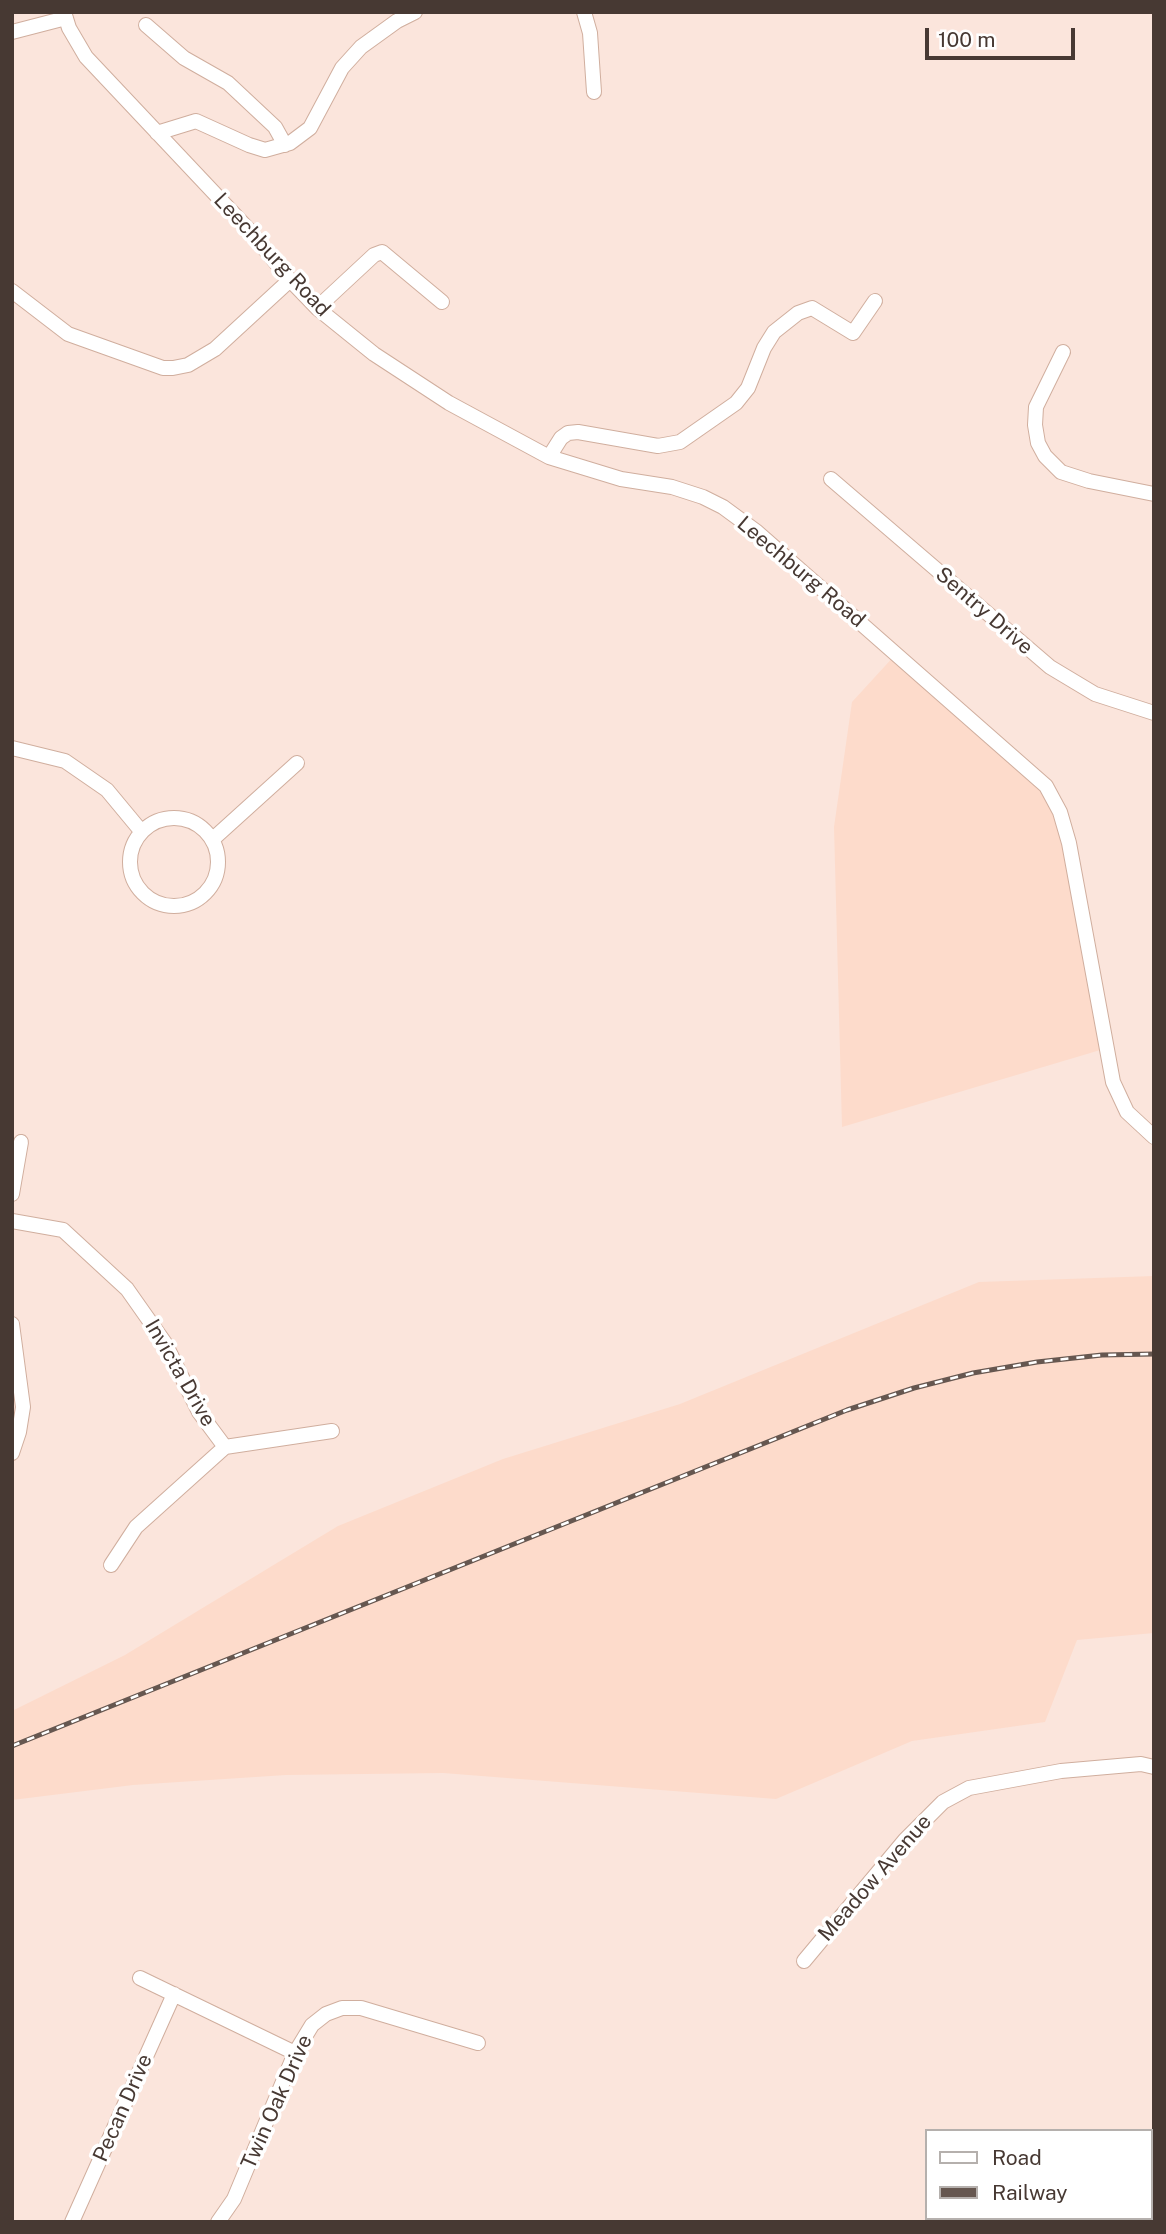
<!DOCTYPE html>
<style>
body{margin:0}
#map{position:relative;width:1166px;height:2234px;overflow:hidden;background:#fbe5dc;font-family:"Public Sans",sans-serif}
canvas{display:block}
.frame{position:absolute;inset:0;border:14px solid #473933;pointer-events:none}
.legend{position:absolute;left:925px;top:2129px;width:228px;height:91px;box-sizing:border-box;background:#fff;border:2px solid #b5b0ad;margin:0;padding:9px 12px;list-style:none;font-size:21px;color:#473933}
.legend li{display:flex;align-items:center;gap:14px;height:35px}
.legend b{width:35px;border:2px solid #b5b0ad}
.scale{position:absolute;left:925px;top:28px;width:150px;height:32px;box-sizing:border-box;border:4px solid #473933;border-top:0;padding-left:9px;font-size:21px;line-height:24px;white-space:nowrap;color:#473933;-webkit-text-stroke:5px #fff;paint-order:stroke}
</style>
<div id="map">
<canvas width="1166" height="2234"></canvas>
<div class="frame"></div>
<ul class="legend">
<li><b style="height:9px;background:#fff"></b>Road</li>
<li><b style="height:9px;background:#665750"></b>Railway</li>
</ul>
<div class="scale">100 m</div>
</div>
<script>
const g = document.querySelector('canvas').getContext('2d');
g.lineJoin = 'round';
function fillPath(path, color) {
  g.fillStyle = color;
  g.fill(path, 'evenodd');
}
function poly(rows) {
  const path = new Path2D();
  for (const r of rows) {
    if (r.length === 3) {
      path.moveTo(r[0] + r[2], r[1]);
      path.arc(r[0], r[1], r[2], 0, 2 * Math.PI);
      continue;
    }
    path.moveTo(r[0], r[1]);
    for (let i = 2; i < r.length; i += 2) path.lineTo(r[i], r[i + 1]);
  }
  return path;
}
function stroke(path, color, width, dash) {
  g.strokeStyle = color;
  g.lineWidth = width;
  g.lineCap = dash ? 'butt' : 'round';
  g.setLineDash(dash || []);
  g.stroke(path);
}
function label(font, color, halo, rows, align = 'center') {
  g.font = font + ' "Public Sans",sans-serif';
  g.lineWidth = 7;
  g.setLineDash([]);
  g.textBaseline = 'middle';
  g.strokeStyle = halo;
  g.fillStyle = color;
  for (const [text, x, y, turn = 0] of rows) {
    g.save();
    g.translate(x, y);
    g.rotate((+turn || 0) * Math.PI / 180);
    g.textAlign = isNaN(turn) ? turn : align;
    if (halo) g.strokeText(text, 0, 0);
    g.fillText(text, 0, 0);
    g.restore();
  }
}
const built = poly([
 [896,654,1053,799,1107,1048,842,1127,834,827,852,702],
 [1154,1276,1154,1633,1077,1640,1045,1722,912,1741,776,1799,443,1773,286,1775,133,1785,12,1800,12,1711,125,1655,338,1526,503,1459,680,1404,979,1282]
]);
const minor = poly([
 [64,12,69,28,86,57,250,231,290,280,317,308,374,354,449,403,549,457,621,479,672,487,703,497,723,507,757,532,1046,786,1060,812,1069,843,1113,1082,1127,1112,1154,1137],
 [584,12,590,33,594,92],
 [146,25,184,58,228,83,275,127,285,145],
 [12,32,66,18],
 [157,133,196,121,249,145,265,150,290,143,310,128,342,68,361,47,397,21,415,12],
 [12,291,68,334,163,368,173,368,188,365,215,349,290,280],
 [317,308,374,255,382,252,442,302],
 [1063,352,1036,407,1035,425,1038,443,1045,456,1061,472,1089,481,1154,494],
 [549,457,561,438,568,433,578,432,658,446,680,442,736,403,748,388,764,348,774,332,798,313,812,308,853,333,875,301],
 [831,479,1050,667,1095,694,1154,713],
 [12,748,65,761,107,790,141,831],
 [174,862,44],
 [213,839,297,763],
 [12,1194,21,1142],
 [12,1221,63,1230,127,1289,165,1343,199,1412,225,1447],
 [12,1324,23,1407,19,1432,12,1453],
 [225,1447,332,1431],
 [111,1565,136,1527,225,1447],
 [804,1961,905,1840,943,1802,969,1788,1061,1771,1141,1764,1154,1767],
 [140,1978,295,2053],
 [1150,2163,1154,2161],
 [1128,2218,1130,2222],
 [72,2222,174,1994],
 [218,2222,234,2199,295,2053,312,2025,326,2014,342,2008,361,2008,478,2043]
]);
const rail = poly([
 [12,1746,847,1410,914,1388,973,1373,1037,1362,1102,1355,1154,1354]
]);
const streetNames = [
 ["Leechburg Road",272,255,47],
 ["Leechburg Road",801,572,40],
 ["Sentry Drive",984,611,41],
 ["Invicta Drive",180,1373,60],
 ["Meadow Avenue",875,1878,-49],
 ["Twin Oak Drive",277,2102,-66],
 ["Pecan Drive",123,2108,-66]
];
fillPath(built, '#fddbcb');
stroke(minor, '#d0ae9e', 16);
stroke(minor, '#fff', 14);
stroke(rail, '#665750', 5);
stroke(rail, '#fff', 2.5, [8]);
label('21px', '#473933', '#fff', streetNames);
</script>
